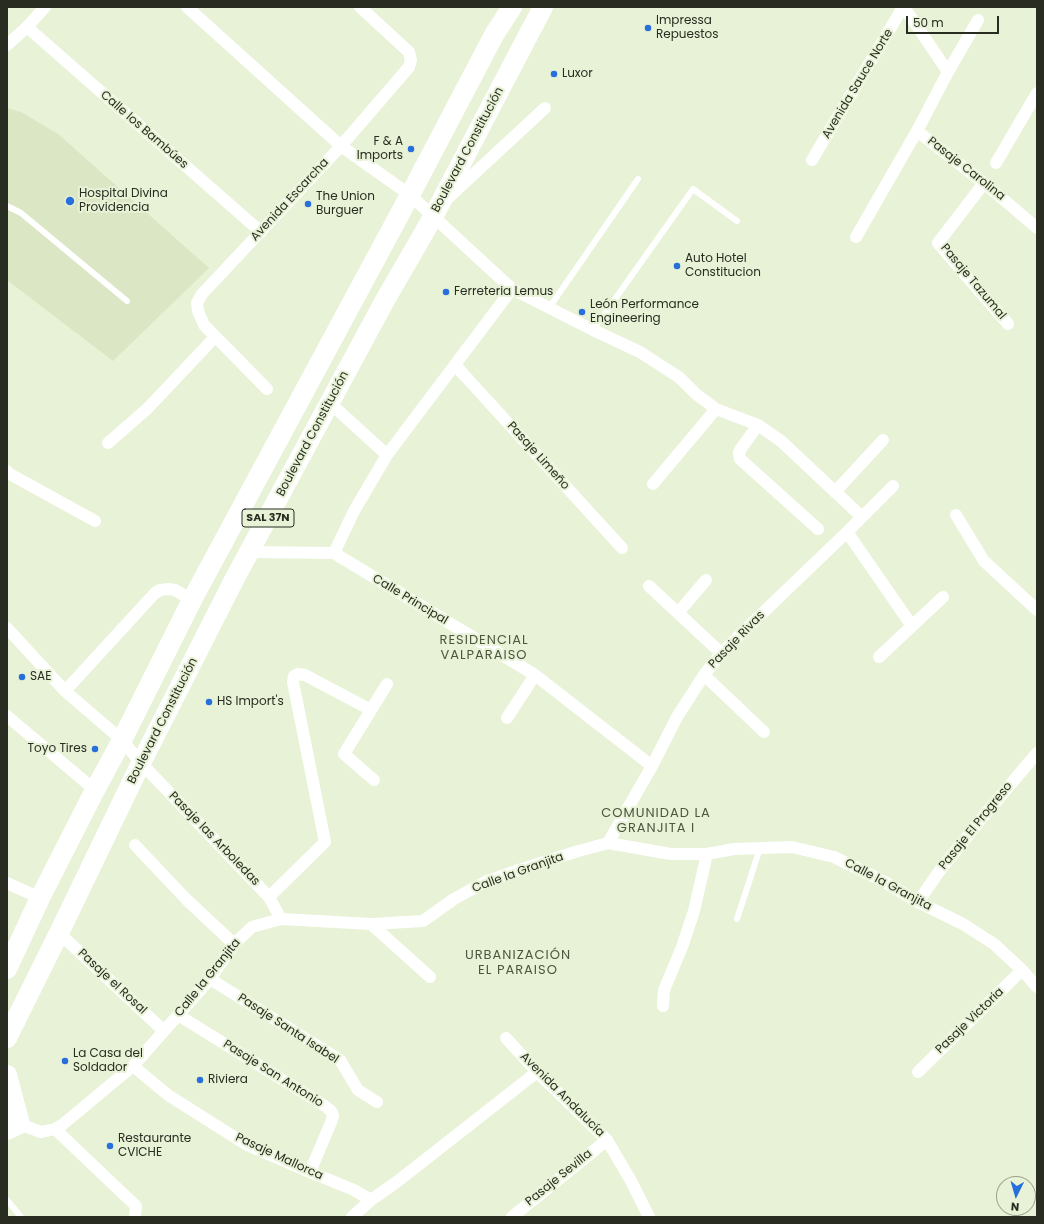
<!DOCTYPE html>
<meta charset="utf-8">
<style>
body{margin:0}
#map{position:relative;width:1044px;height:1224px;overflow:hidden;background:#e8f2d6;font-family:Poppins,sans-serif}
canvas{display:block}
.frame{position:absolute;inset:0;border:8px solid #282c21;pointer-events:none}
.north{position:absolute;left:996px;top:1176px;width:40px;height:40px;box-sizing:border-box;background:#e8f2d6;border:1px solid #9ba38e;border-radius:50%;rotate:185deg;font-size:11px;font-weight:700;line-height:16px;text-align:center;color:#282c21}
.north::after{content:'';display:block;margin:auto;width:14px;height:18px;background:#276fdb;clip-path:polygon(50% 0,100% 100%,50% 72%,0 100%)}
.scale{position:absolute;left:906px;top:16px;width:93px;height:18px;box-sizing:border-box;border:2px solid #282c21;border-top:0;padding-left:5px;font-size:12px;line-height:14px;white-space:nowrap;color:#282c21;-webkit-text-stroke:3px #e8f2d6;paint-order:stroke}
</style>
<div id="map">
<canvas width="1044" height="1224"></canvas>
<div class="frame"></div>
<div class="north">N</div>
<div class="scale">50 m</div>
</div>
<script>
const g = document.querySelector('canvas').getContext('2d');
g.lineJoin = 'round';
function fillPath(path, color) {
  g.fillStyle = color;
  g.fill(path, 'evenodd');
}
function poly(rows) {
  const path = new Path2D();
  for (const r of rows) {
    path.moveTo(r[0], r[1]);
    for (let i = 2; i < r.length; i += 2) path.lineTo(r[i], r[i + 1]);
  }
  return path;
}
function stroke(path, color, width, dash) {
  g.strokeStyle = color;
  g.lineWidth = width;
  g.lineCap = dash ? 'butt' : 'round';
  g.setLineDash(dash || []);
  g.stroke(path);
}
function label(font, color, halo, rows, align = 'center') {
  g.font = font + ' Poppins,sans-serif';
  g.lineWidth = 4;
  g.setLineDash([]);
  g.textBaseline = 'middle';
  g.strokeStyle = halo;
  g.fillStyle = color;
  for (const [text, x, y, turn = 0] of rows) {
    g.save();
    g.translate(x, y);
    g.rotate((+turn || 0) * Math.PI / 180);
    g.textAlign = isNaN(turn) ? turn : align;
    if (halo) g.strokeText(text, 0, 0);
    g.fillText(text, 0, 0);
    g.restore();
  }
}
const built = poly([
 [7,108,21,112,58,134,209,268,113,361,7,280]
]);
const service = poly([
 [7,206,21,213,127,301],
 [549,308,638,179],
 [593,330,693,189,737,221],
 [737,919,760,848],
 [7,1200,21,1217]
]);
const minor = poly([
 [187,7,341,146,410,195,512,289,593,330,640,352,680,378,696,394,716,409,758,425,781,441,862,517],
 [904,7,948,72],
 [978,20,948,72,917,131,984,183,1037,228],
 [27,27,261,232],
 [7,45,27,27,45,7],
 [812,160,903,7],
 [996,163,1037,93],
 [984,183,938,243,1008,324],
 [449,197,545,108],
 [856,237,917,131],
 [455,365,622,548],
 [267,389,204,325,198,311,197,303,202,294,341,146,409,67,411,60,409,52,360,7],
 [330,403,387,455],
 [758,425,740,450,739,453,740,459,818,529],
 [108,443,148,408,215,337],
 [7,471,8,473,95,521],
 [653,484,716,409],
 [835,492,883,440],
 [956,515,984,561,1037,610],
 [847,532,912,626],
 [250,552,334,553,535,675,652,766],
 [334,553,354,511,387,455,512,289],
 [649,586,721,653],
 [678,613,706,580],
 [7,628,65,691,122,740,141,763,269,897,281,919],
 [879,657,943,597],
 [704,675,764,732],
 [65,691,155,593,160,590,169,589,175,590,192,600],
 [7,716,95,790],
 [507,718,535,675],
 [374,780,344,754,387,684],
 [608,843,652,766,677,717,704,675,721,653,847,532,893,486],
 [135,845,186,899,234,944],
 [7,883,40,898],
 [269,897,325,842,293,682,294,676,298,674,305,675,371,710],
 [918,902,938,873,982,818,1037,753],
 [371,924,430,977],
 [59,933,164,1031],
 [210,979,340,1060,358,1090,377,1102],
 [663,1006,664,990,682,947,694,911,707,854],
 [178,1015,325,1106,331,1111,333,1115,332,1120,310,1172],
 [506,1038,537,1072,607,1140,631,1181,649,1217],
 [133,1066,168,1095,247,1145,310,1172,354,1190,371,1200,398,1181,537,1072],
 [918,1072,1022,970],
 [14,1122,41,1132,55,1129,62,1125,133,1066,210,979,234,944,252,927,281,919,371,924,423,921,454,899,485,882,519,870,575,852,608,843,671,854,707,854,734,849,792,847,834,857,883,881,918,902,963,924,994,944,1022,970,1037,987],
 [55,1129,136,1206,135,1217],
 [352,1217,371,1200],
 [512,1217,607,1140]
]);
const trunk = poly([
 [7,969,40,898,95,790,122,740,192,600,410,195,494,35,512,7],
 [7,1038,59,933,141,763,235,578,384,302,433,217,543,7],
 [7,1075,20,1124,7,1130]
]);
const markers = [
 [648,28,4,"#276fdb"],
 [554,74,4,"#276fdb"],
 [411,149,4,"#276fdb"],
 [70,201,5,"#276fdb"],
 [308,204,4,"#276fdb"],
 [677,266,4,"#276fdb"],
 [446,292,4,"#276fdb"],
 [582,312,4,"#276fdb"],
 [22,677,4,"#276fdb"],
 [209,702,4,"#276fdb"],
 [95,749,4,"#276fdb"],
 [65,1061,4,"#276fdb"],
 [200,1080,4,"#276fdb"],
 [110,1146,4,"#276fdb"]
];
const shields = [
 [268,518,52]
];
const shieldNames = [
 ["SAL 37N",268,518]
];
const poiNames = [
 ["Impressa",656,21],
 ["Repuestos",656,35],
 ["Luxor",562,74],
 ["F & A",403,142,"right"],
 ["Imports",403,156,"right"],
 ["Hospital Divina",79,194],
 ["Providencia",79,208],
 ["The Union",316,197],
 ["Burguer",316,211],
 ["Auto Hotel",685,259],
 ["Constitucion",685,273],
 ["Ferreteria Lemus",454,292],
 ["León Performance",590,305],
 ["Engineering",590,319],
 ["SAE",30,677],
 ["HS Import's",217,702],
 ["Toyo Tires",87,749,"right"],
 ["La Casa del",73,1054],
 ["Soldador",73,1068],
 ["Riviera",208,1080],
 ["Restaurante",118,1139],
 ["CVICHE",118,1153]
];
const streetNames = [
 ["Avenida Sauce Norte",858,84,-59],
 ["Calle los Bambúes",144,130,41],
 ["Boulevard Constitución",468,150,-62],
 ["Pasaje Carolina",966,169,38],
 ["Avenida Escarcha",290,200,-47],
 ["Pasaje Tazumal",973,282,50],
 ["Boulevard Constitución",313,434,-62],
 ["Pasaje Limeño",538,456,48],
 ["Calle Principal",410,600,31],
 ["Pasaje Rivas",737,640,-46],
 ["Boulevard Constitución",163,721,-63],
 ["Pasaje El Progreso",976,826,-51],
 ["Pasaje las Arboledas",214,839,46],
 ["Calle la Granjita",518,873,-20],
 ["Calle la Granjita",888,885,28],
 ["Calle la Granjita",208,978,-51],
 ["Pasaje el Rosal",112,982,43],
 ["Pasaje Victoria",970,1021,-44],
 ["Pasaje Santa Isabel",288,1029,33],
 ["Pasaje San Antonio",273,1074,32],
 ["Avenida Andalucía",562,1095,45],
 ["Pasaje Mallorca",279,1157,25],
 ["Pasaje Sevilla",559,1178,-39]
];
const neighbourhoodNames = [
 ["RESIDENCIAL",484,641],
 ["VALPARAISO",484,656],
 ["COMUNIDAD LA",656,814],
 ["GRANJITA I",656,829],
 ["URBANIZACIÓN",518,956],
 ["EL PARAISO",518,971]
];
fillPath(built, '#dae6c4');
stroke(service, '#fff', 6);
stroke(minor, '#fff', 12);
stroke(trunk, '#fff', 20);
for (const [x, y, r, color] of markers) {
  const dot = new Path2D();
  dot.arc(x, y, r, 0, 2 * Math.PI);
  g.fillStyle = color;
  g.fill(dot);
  stroke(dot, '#e8f2d6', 1.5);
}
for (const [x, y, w] of shields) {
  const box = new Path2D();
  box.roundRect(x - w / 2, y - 9, w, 18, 3);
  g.fillStyle = '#e8f2d6';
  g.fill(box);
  stroke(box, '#282c21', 1);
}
label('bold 11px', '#282c21', null, shieldNames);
label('12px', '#282c21', '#e8f2d6', poiNames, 'left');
label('12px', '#282c21', '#e8f2d6', streetNames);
g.letterSpacing = '1px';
label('13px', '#4e563f', '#e8f2d6', neighbourhoodNames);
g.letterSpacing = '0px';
</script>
